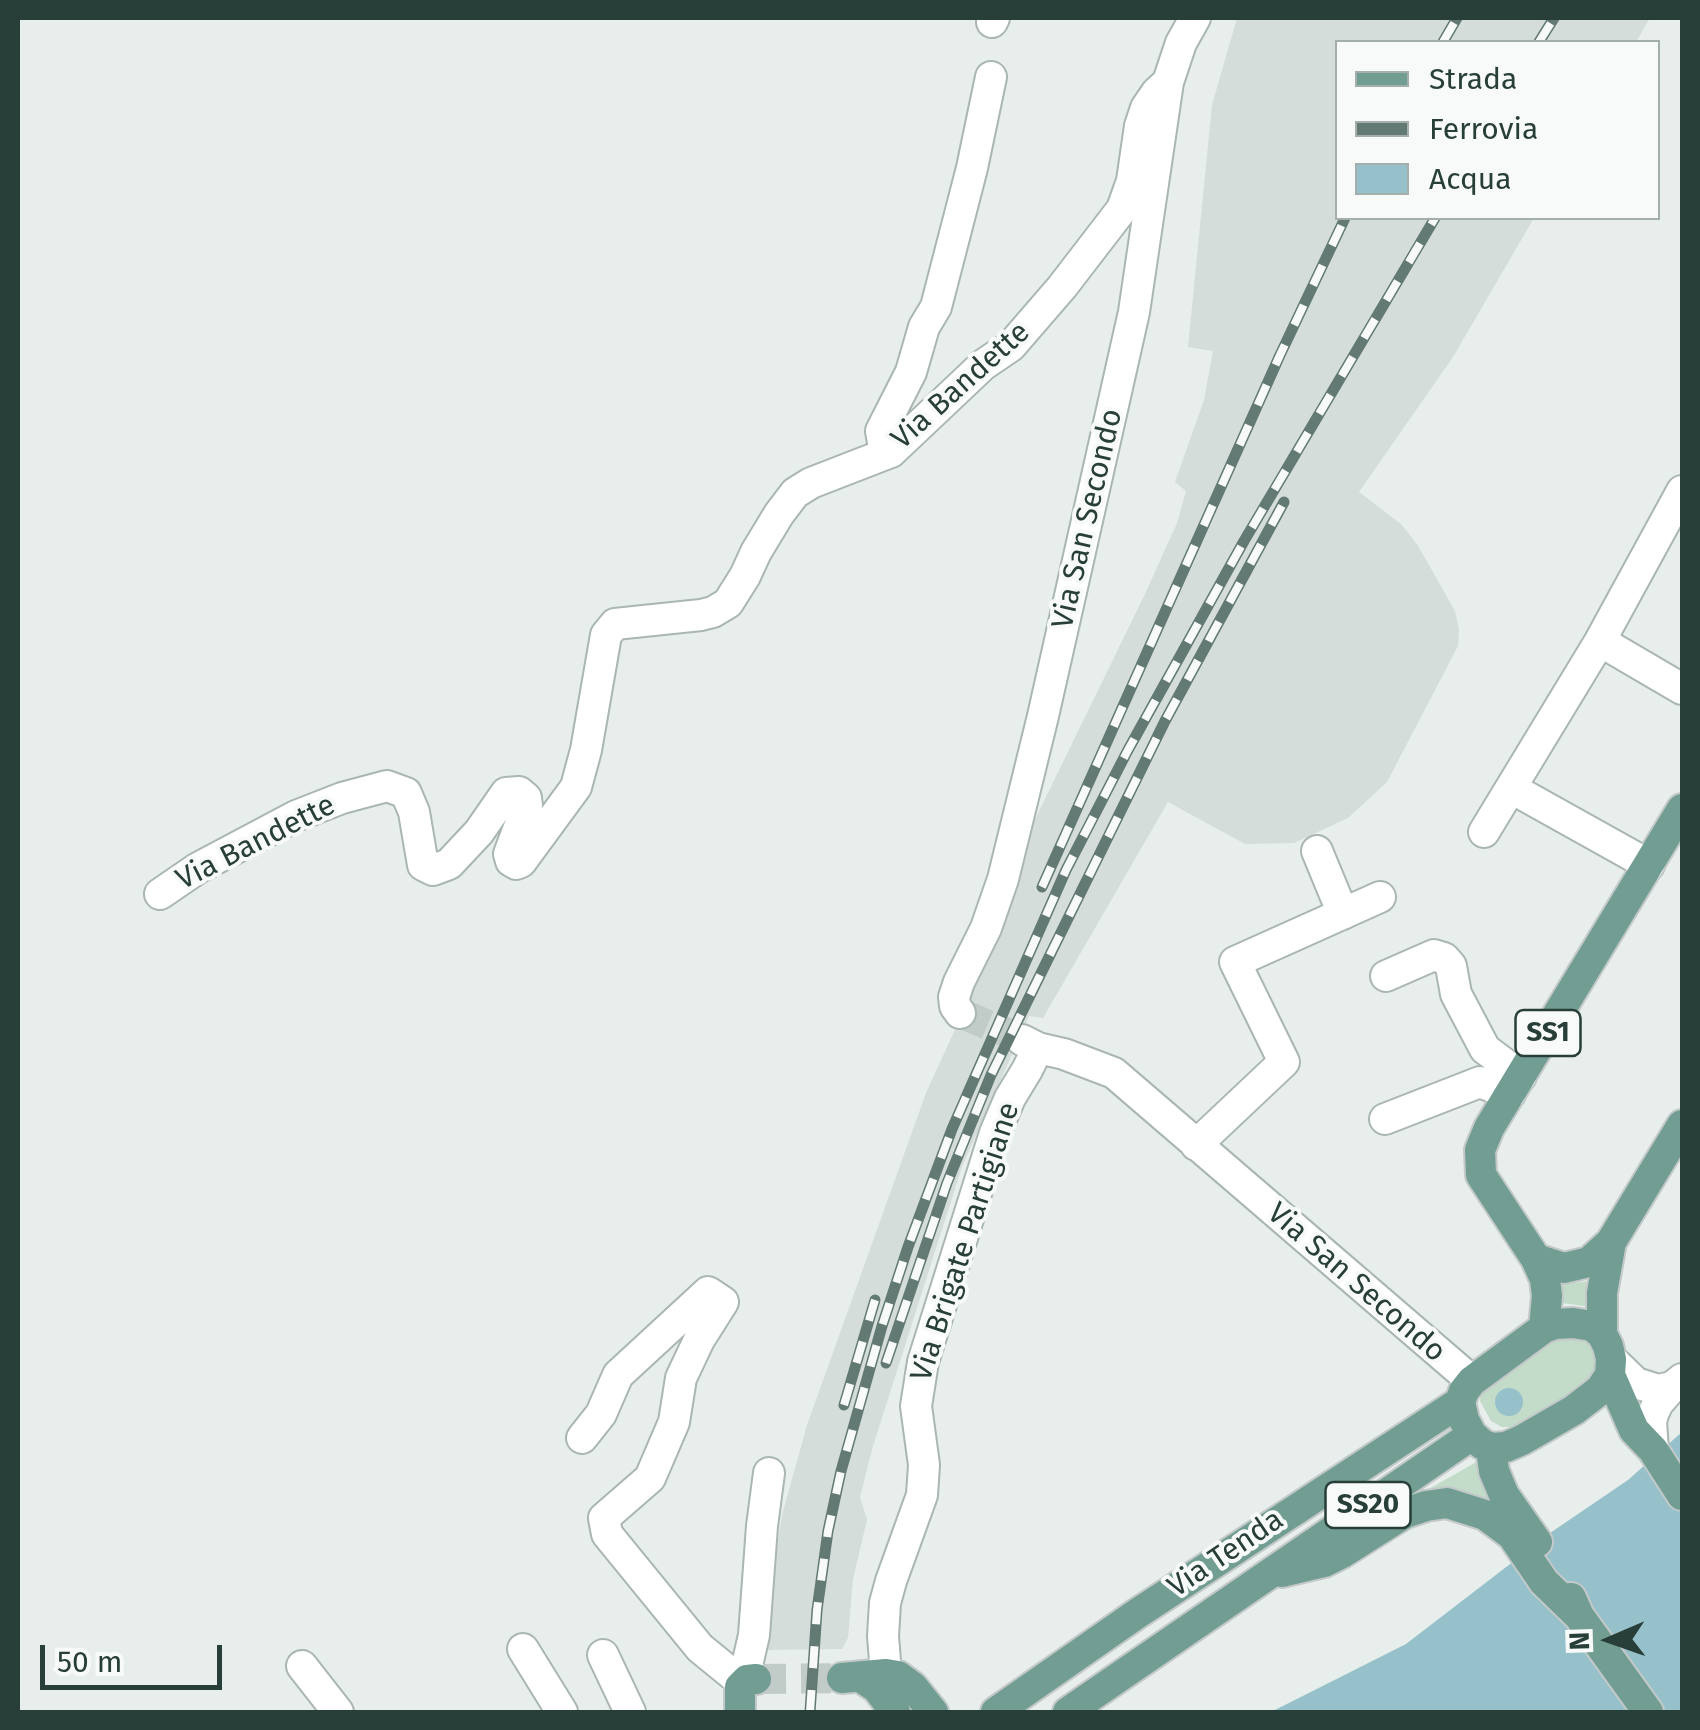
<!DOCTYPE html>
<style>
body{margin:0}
#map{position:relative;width:1700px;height:1730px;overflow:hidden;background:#e7eeeb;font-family:"Fira Sans",sans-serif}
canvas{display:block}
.frame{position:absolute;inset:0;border:20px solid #283e39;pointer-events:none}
.legend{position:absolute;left:1335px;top:40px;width:325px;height:180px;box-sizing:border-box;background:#f7faf9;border:2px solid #a4afac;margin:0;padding:12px 18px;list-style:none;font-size:30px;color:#283e39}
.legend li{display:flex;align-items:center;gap:20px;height:50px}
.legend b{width:50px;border:2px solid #a4afac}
.north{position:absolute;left:1560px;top:1590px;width:100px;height:100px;-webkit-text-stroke:8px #f7faf9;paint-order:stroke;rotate:268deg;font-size:28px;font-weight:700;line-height:40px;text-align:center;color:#283e39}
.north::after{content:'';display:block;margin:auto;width:35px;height:45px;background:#283e39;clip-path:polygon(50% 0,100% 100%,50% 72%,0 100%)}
.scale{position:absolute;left:40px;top:1645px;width:182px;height:45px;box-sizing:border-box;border:5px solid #283e39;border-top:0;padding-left:12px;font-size:30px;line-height:35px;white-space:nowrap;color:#283e39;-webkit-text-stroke:8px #f7faf9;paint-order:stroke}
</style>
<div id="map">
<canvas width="1700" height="1730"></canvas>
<div class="frame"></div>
<ul class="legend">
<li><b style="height:12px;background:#719d93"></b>Strada</li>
<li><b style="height:12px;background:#627974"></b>Ferrovia</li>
<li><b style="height:28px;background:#96c1cb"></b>Acqua</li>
</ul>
<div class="north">N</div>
<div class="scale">50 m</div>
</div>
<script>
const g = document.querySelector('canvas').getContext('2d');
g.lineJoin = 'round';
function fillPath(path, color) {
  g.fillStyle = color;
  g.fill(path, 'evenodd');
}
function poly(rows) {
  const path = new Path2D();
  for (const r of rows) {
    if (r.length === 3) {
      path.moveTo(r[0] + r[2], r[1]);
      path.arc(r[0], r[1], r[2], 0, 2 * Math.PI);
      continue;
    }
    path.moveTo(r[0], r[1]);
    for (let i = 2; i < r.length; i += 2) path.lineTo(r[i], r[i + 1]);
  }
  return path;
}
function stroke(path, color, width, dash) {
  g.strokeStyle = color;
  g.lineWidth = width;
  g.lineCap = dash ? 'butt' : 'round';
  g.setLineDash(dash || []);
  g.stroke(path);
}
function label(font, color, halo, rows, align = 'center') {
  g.font = font + ' "Fira Sans",sans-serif';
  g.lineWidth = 8;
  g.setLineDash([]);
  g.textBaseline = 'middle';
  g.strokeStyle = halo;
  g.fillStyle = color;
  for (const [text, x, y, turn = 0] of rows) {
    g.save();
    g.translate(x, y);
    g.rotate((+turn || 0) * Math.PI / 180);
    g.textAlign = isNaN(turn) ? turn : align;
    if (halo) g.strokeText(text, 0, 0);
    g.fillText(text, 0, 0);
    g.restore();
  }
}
const built = poly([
 [1237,18,1319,18,1324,20,1325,18,1650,18,1636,42,1338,42,1338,218,1534,218,1453,357,1359,492,1401,524,1417,544,1455,611,1459,630,1458,646,1387,782,1348,818,1294,843,1245,844,1168,802,1043,1018,1029,1016,962,1167,873,1446,860,1497,867,1520,853,1579,848,1638,842,1649,761,1650,782,1515,807,1425,926,1093,974,988,1023,844,1145,594,1177,523,1186,491,1175,482,1204,400,1213,351,1188,347,1212,105]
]);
const green = poly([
 [1593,1281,1591,1307,1562,1303,1560,1284],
 [1557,1337,1575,1337,1587,1342,1595,1355,1595,1373,1585,1388,1537,1418,1514,1427,1502,1427,1491,1421,1480,1401,1481,1392,1516,1363],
 [1478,1461,1517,1524,1415,1497]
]);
const water = poly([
 [1509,1402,14],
 [1682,1432,1682,1712,1271,1712,1406,1644,1553,1531,1628,1480]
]);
const minorTunnel = poly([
 [960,1013,1019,1038]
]);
const majorTunnel = poly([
 [756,1679,842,1678]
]);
const minor = poly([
 [992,22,994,18],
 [891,452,884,448,881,431,911,372,924,327,936,307,972,168,991,77],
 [1600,641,1682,689],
 [1511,788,1649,865],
 [1484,832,1600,641,1682,491],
 [1317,851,1343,914],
 [160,894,198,868,296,816,342,798,387,786,406,793,414,812,423,865,433,870,449,864,479,832,506,793,519,792,526,798,527,806,509,854,511,861,516,864,521,862,576,787,586,750,606,635,615,624,701,615,713,612,728,603,745,576,756,552,779,514,795,493,811,483,891,452,983,365,1011,346,1062,287,1122,209,1132,181,1140,126,1146,108,1157,92,1168,82],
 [1386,976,1434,955,1444,958,1451,966,1456,994,1485,1049,1521,1076],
 [960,1013,955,1006,954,997,959,982,986,928,1003,879,1043,716,1134,312,1168,82,1181,43,1195,18],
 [1022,1040,1038,1048,1064,1054,1114,1073,1472,1381],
 [1385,1119,1480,1082,1510,1094],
 [1196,1145,1284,1062,1235,962,1380,897],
 [1611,1359,1636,1383,1658,1390,1672,1387],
 [582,1438,601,1414,618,1375,708,1292,723,1302,699,1340,681,1378,674,1422,650,1478,604,1518,607,1534,700,1648,743,1683,754,1635,762,1526,769,1473],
 [1653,1450,1651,1422,1653,1414,1658,1403,1672,1387,1682,1379],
 [523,1649,562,1712],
 [603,1655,630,1712],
 [302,1666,338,1712],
 [886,1674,883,1636,885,1603,891,1581,922,1495,924,1465,916,1406,923,1362,995,1133,1010,1098,1027,1070,1038,1048]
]);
const major = poly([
 [1536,1259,1564,1268,1589,1262,1611,1242],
 [1573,1323,1592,1326,1602,1334,1608,1346,1611,1359,1610,1375,1600,1390,1574,1410,1522,1440,1506,1447,1491,1448,1482,1444,1472,1435,1464,1420,1460,1402,1464,1391,1472,1381,1544,1328,1555,1324,1573,1323],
 [1544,1328,1547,1296,1545,1279,1536,1259,1481,1175,1480,1150,1489,1128,1682,809],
 [1602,1334,1602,1293,1611,1242,1682,1125],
 [1610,1375,1634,1430,1653,1450,1682,1495],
 [1491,1448,1494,1471,1504,1495,1537,1542],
 [1282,1572,1324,1562,1342,1553,1405,1513,1426,1506,1447,1503,1485,1515,1512,1535,1544,1582,1579,1616],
 [1571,1598,1579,1616,1648,1712],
 [842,1678,886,1674,898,1676,913,1687,933,1712],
 [862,1678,877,1688,895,1712],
 [740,1712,740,1687,747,1680,756,1679],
 [996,1712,1138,1613,1460,1402],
 [1068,1712,1472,1435]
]);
const rail = poly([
 [1443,42,1457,18],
 [1539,42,1554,18],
 [1042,887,1280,355,1345,218],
 [886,1363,947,1183,991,1075,1165,721,1284,502],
 [844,1405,875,1300],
 [810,1712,817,1610,828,1531,841,1471,882,1326,908,1247,952,1129,1066,870,1128,750,1244,541,1435,218]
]);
const shields = [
 [1548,1033,65],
 [1368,1505,85]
];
const shieldNames = [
 ["SS1",1548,1033],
 ["SS20",1368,1505]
];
const streetNames = [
 ["Via Bandette",961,386,-42],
 ["Via San Secondo",1088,519,-77],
 ["Via Bandette",256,843,-27],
 ["Via Brigate Partigiane",966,1242,-72],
 ["Via San Secondo",1356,1283,41],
 ["Via Tenda",1226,1554,-34]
];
fillPath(built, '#d5ddda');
fillPath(green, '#c3dcca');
fillPath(water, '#96c1cb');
stroke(minorTunnel, '#c1cbc7', 30, [30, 15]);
stroke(majorTunnel, '#c1cbc7', 30, [30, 15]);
stroke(minor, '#aab6b2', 34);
stroke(major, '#c3c9c8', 34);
stroke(minor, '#fff', 30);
stroke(major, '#719d93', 30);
stroke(rail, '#627974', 11);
stroke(rail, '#f7faf9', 8, [22]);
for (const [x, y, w] of shields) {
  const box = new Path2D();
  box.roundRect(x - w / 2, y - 23, w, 46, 8);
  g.fillStyle = '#f7faf9';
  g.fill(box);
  stroke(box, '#283e39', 2.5);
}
label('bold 28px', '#283e39', null, shieldNames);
label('30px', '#283e39', '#f7faf9', streetNames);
</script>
